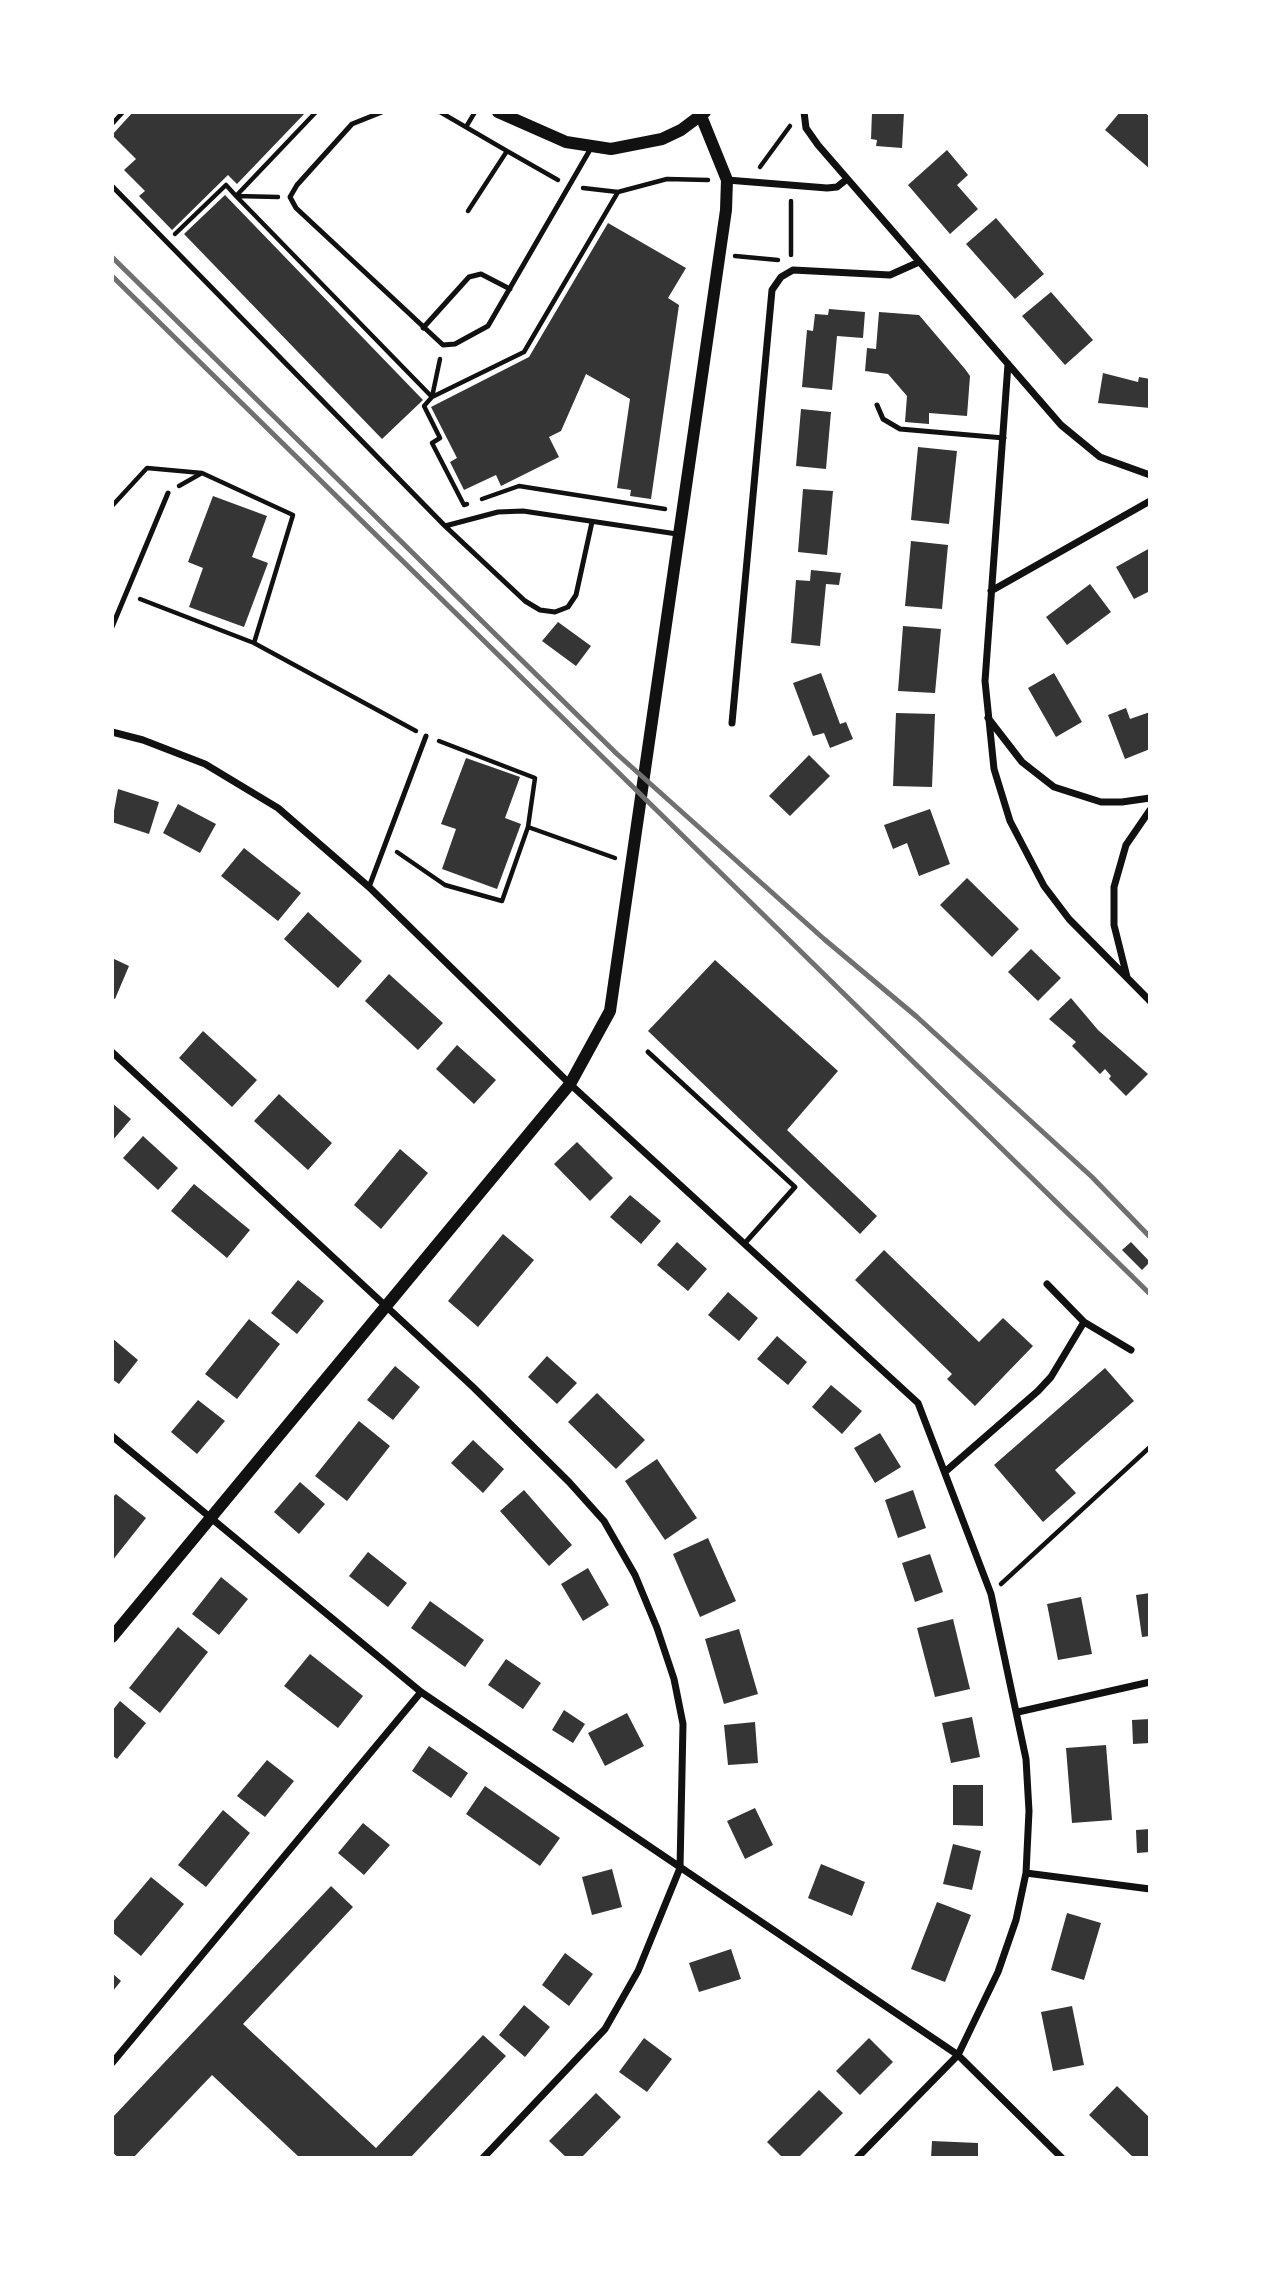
<!DOCTYPE html>
<style>
body{margin:0}
#map{position:relative;width:1262px;height:2270px;overflow:hidden;background:#fff;font-family:Roboto,sans-serif}
canvas{display:block}
.frame{position:absolute;inset:0;border:114px solid #fff;pointer-events:none}
</style>
<div id="map">
<canvas width="1262" height="2270"></canvas>
<div class="frame"></div>
</div>
<script>
const g = document.querySelector('canvas').getContext('2d');
g.lineJoin = 'round';
function fillPath(path, color) {
  g.fillStyle = color;
  g.fill(path, 'evenodd');
}
function poly(rows) {
  const path = new Path2D();
  for (const r of rows) {
    path.moveTo(r[0], r[1]);
    for (let i = 2; i < r.length; i += 2) path.lineTo(r[i], r[i + 1]);
  }
  return path;
}
function stroke(path, color, width, dash) {
  g.strokeStyle = color;
  g.lineWidth = width;
  g.lineCap = dash ? 'butt' : 'round';
  g.setLineDash(dash || []);
  g.stroke(path);
}
const building = poly([
 [133,112,306,112,237,184,228,175,172,230,139,196,145,191,124,170,136,159,112,135],
 [872,112,904,112,902,148,876,146,877,140,871,139],
 [1120,112,1144,112,1150,117,1150,169,1105,130],
 [947,150,968,175,957,185,978,209,950,234,908,185],
 [225,195,423,400,382,439,184,234],
 [996,218,1044,274,1015,299,966,244],
 [608,223,686,268,668,298,679,305,651,499,630,496,631,490,617,488,630,399,586,374,561,431,549,437,559,457,501,486,496,475,464,490,450,462,457,458,431,407,529,357],
 [1051,292,1093,340,1065,365,1022,316],
 [829,309,865,312,863,338,837,336,832,390,802,387,807,330,813,331,815,314,828,315],
 [879,312,919,315,965,369,970,376,967,416,929,413,929,424,905,422,907,396,888,374,865,371,867,348,876,349],
 [1103,373,1138,382,1139,377,1150,379,1150,408,1098,403],
 [801,409,831,412,826,469,796,466],
 [918,447,957,451,949,524,911,520],
 [803,489,833,491,827,555,798,552],
 [213,496,267,516,252,557,268,563,244,627,189,607,203,568,188,562],
 [911,541,948,545,942,609,905,606],
 [1150,548,1150,591,1134,599,1116,567],
 [811,570,841,573,839,585,826,584,820,646,791,643,796,580,810,581],
 [1090,584,1111,612,1067,645,1046,617],
 [558,622,591,646,576,666,542,641],
 [903,626,941,629,935,693,898,691],
 [821,673,840,724,846,722,853,739,830,748,824,733,813,736,793,683],
 [1054,673,1082,722,1056,737,1028,688],
 [1126,708,1130,719,1150,712,1150,749,1125,759,1108,715],
 [896,713,935,714,932,787,893,786],
 [809,755,830,776,790,816,769,796],
 [466,758,520,777,505,818,521,824,497,889,442,869,456,829,441,824],
 [118,789,159,802,149,834,112,822],
 [178,804,216,824,200,853,163,833],
 [930,809,950,864,919,876,907,843,893,849,884,825],
 [244,848,301,893,278,921,221,876],
 [967,878,1019,929,992,957,940,905],
 [308,912,362,961,338,988,284,939],
 [1031,949,1061,978,1038,1001,1008,972],
 [112,958,129,966,115,999,112,998],
 [715,960,838,1071,787,1130,877,1216,860,1234,648,1031],
 [389,974,443,1023,418,1050,365,1001],
 [1071,998,1098,1030,1148,1074,1126,1096,1109,1079,1111,1076,1105,1069,1100,1074,1072,1046,1076,1042,1049,1019],
 [203,1031,257,1080,232,1107,179,1058],
 [457,1045,496,1080,474,1104,436,1069],
 [279,1094,332,1143,308,1170,254,1121],
 [112,1103,131,1119,112,1141],
 [143,1136,178,1168,158,1190,123,1158],
 [577,1142,613,1178,590,1201,554,1164],
 [400,1149,428,1173,381,1229,354,1205],
 [194,1184,250,1230,227,1258,171,1211],
 [630,1195,661,1221,641,1244,610,1217],
 [503,1234,534,1260,478,1327,448,1301],
 [677,1242,707,1269,688,1291,657,1265],
 [1131,1242,1150,1262,1142,1270,1122,1250],
 [884,1250,979,1342,1003,1318,1033,1346,975,1406,947,1379,952,1374,855,1280],
 [298,1280,324,1301,297,1334,271,1313],
 [728,1292,758,1318,739,1341,708,1315],
 [249,1319,280,1344,237,1399,205,1374],
 [777,1336,807,1362,788,1385,757,1359],
 [112,1338,138,1360,119,1384,112,1379],
 [547,1356,577,1383,557,1404,528,1377],
 [395,1366,420,1387,393,1420,367,1400],
 [1105,1368,1134,1401,1055,1470,1076,1493,1043,1522,994,1465],
 [831,1385,862,1411,842,1434,812,1407],
 [597,1393,645,1440,616,1469,568,1422],
 [198,1400,225,1421,197,1454,171,1432],
 [359,1421,390,1446,347,1501,315,1476],
 [880,1433,901,1467,875,1483,854,1448],
 [473,1440,504,1469,483,1493,451,1463],
 [657,1459,697,1518,665,1540,625,1481],
 [300,1482,325,1504,299,1534,274,1512],
 [524,1490,572,1545,549,1566,500,1511],
 [913,1490,926,1528,898,1538,885,1500],
 [116,1494,146,1518,112,1561,112,1498],
 [708,1538,736,1601,700,1617,673,1554],
 [368,1552,407,1583,388,1607,349,1576],
 [930,1554,943,1592,915,1602,902,1563],
 [588,1568,609,1605,583,1621,561,1584],
 [221,1577,248,1599,219,1635,192,1614],
 [1150,1593,1150,1636,1142,1637,1136,1595],
 [1081,1597,1092,1654,1058,1660,1047,1604],
 [430,1601,484,1640,465,1667,411,1628],
 [953,1619,970,1689,935,1697,917,1628],
 [178,1627,208,1652,160,1713,129,1688],
 [739,1629,758,1694,724,1704,705,1639],
 [310,1654,363,1696,338,1728,284,1686],
 [506,1659,541,1683,523,1709,488,1685],
 [120,1701,146,1723,117,1759,112,1755,112,1711],
 [564,1710,585,1724,573,1743,552,1730],
 [627,1713,644,1746,605,1766,588,1733],
 [972,1717,980,1757,951,1763,942,1723],
 [1150,1719,1150,1743,1133,1744,1132,1720],
 [755,1722,758,1763,728,1765,724,1725],
 [1106,1745,1112,1820,1072,1823,1066,1748],
 [429,1746,468,1773,451,1798,412,1771],
 [267,1760,294,1781,265,1817,237,1796],
 [953,1785,983,1785,983,1826,953,1825],
 [485,1786,560,1838,540,1866,466,1814],
 [755,1808,773,1845,745,1859,727,1821],
 [223,1810,250,1833,206,1887,178,1865],
 [363,1823,390,1845,364,1875,338,1853],
 [1150,1829,1150,1852,1137,1853,1136,1830],
 [953,1844,981,1851,972,1890,943,1884],
 [821,1864,865,1882,852,1916,808,1898],
 [612,1869,622,1907,592,1915,582,1877],
 [151,1877,184,1904,141,1956,112,1932,112,1923],
 [331,1886,353,1907,243,2024,376,2148,483,2035,506,2056,410,2158,300,2158,212,2075,133,2158,119,2158,112,2152,112,2118],
 [937,1902,971,1915,945,1982,911,1969],
 [1067,1913,1101,1923,1084,1980,1051,1970],
 [731,1949,741,1979,699,1992,689,1963],
 [565,1953,593,1974,569,2006,542,1985],
 [112,1973,121,1981,112,1992],
 [524,2005,550,2027,525,2057,499,2035],
 [1072,2006,1084,2065,1053,2071,1041,2012],
 [644,2038,672,2059,647,2092,619,2072],
 [869,2038,893,2062,860,2095,836,2071],
 [1117,2086,1150,2118,1150,2158,1134,2158,1089,2115],
 [819,2090,843,2113,798,2158,783,2158,767,2142],
 [596,2093,621,2117,581,2158,567,2158,549,2141],
 [932,2141,978,2143,978,2158,931,2158]
]);
const path = poly([
 [316,112,236,196,432,397,524,352,618,192],
 [440,112,507,151,468,211],
 [112,124,123,112],
 [466,127,475,112],
 [507,151,558,180],
 [760,167,790,126],
 [583,188,618,192,667,179,708,180],
 [791,201,791,255],
 [175,234,226,185,236,196,278,197],
 [735,256,778,260],
 [440,359,432,397,424,406,440,438,432,443,464,505,467,504],
 [179,486,202,473],
 [482,499,519,486,665,509],
 [112,506,147,468,202,473,293,515,254,643],
 [140,599,254,643,416,731],
 [439,741,535,778,528,827,615,858],
 [397,852,445,885,502,901,528,827],
 [1001,1584,1150,1447]
]);
const service = poly([
 [382,112,352,124,297,185,290,197,296,208,443,345,455,344,488,326,591,148],
 [112,186,445,526,498,512,523,511,677,534],
 [423,328,469,277,481,274,510,289],
 [877,405,883,419,900,429,1004,438],
 [445,526,525,601,540,610,555,612,568,607,576,595,592,522],
 [112,627,168,493],
 [369,887,426,736],
 [648,1052,795,1187,745,1243]
]);
const minor = poly([
 [804,112,806,128,818,145,1061,425,1100,457,1150,475],
 [727,180,827,188,837,187,847,179],
 [1008,364,985,681,994,769,1010,821,1044,886,1069,919,1150,1001],
 [991,591,1150,501],
 [988,718,1022,762,1054,787,1101,802,1122,802,1150,798],
 [732,723,772,290,781,277,793,270,890,275,919,262],
 [112,732,143,740,205,764,278,808,369,887,570,1084,918,1403,991,1594,1026,1759,1029,1811,1026,1873,1016,1920,998,1972,958,2055,857,2158],
 [1127,977,1114,925,1114,887,1126,845,1150,810],
 [112,1052,473,1387,569,1482,604,1521,635,1575,657,1628,674,1679,683,1724,680,1868,638,1971,605,2029,483,2158],
 [1047,1284,1084,1322,1131,1350],
 [112,1436,421,1692,958,2055,1062,2158],
 [946,1471,1038,1391,1051,1377,1084,1322],
 [1018,1712,1150,1682],
 [1026,1873,1150,1889],
 [112,2063,421,1692]
]);
const tertiary = poly([
 [498,112,566,142,611,149,662,139,681,130,705,112],
 [112,1637,570,1084,610,1011,726,210,727,180,701,116]
]);
const rail = poly([
 [112,257,617,754,824,939,917,1017,1092,1177,1150,1237],
 [112,276,1150,1294]
]);
fillPath(building, '#353535');
stroke(path, '#111', 4.5);
stroke(service, '#111', 5);
stroke(minor, '#111', 7);
stroke(tertiary, '#111', 12);
stroke(rail, '#707070', 5);
</script>
